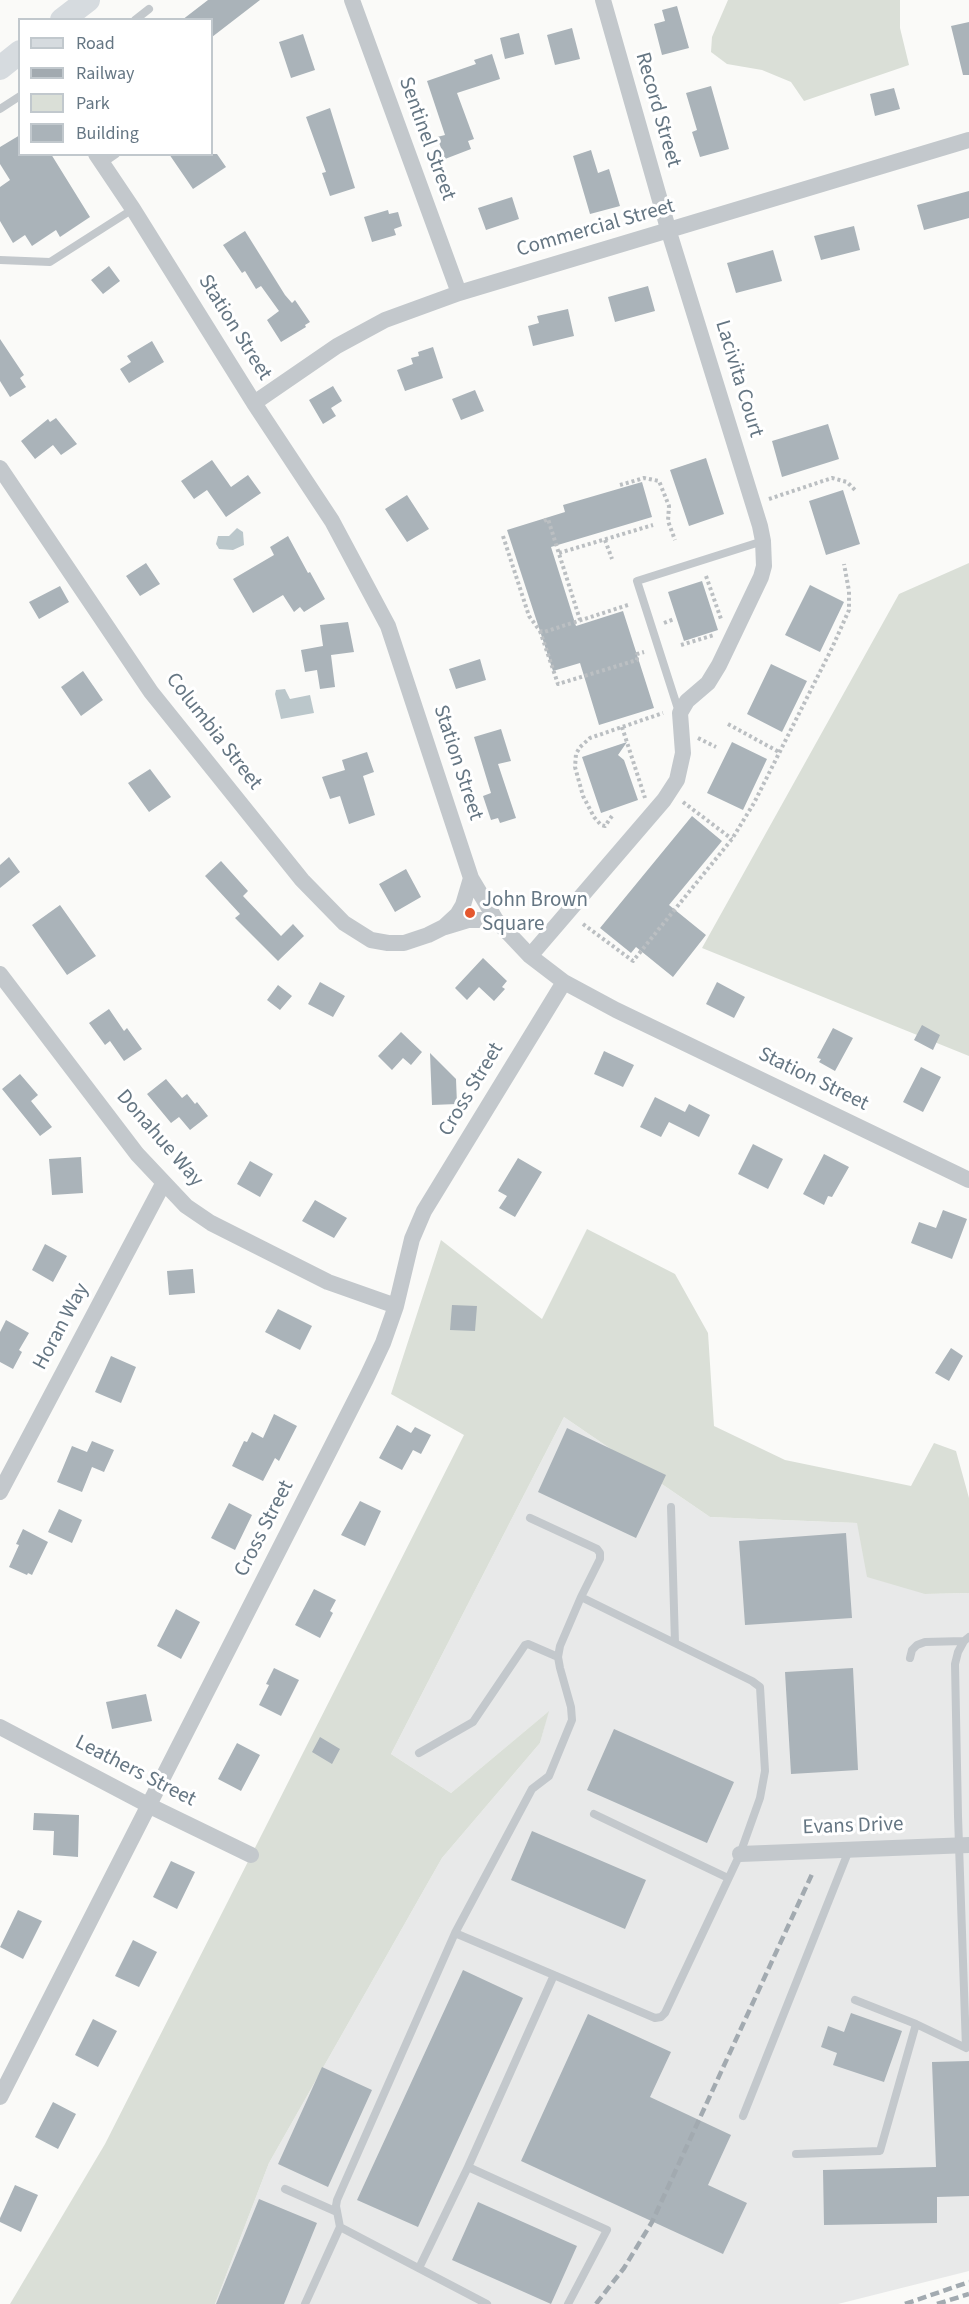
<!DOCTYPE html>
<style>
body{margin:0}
#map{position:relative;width:969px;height:2304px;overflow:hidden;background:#fafaf8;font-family:"Source Sans 3",sans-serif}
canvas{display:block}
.legend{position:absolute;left:18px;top:18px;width:195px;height:138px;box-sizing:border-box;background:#fff;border:2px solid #c1c8cd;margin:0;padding:8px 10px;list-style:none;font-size:18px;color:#657683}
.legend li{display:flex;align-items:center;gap:12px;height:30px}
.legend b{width:30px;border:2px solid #c1c8cd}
</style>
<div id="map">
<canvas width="969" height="2304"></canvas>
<ul class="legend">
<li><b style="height:8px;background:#d6dbdf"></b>Road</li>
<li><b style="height:8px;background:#a2aab0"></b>Railway</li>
<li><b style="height:16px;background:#dadfd7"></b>Park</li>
<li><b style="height:16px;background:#aab3b9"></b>Building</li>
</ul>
</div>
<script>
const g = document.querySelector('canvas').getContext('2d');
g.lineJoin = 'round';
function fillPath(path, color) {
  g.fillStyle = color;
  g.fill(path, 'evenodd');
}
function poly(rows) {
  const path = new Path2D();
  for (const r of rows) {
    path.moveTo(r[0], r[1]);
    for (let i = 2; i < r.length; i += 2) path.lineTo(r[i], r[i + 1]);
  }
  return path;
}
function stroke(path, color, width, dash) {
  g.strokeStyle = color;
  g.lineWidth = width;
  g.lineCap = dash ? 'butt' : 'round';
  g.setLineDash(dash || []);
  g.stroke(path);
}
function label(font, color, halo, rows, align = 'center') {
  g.font = font + ' "Source Sans 3",sans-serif';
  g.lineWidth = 6;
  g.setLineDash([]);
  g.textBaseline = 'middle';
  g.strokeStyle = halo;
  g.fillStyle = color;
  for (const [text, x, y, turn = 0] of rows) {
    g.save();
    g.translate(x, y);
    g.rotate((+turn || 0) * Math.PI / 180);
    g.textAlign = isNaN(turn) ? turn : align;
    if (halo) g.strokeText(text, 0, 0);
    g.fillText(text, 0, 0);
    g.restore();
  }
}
const built = poly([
 [564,1417,710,1517,857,1523,925,1594,969,1593,969,2271,838,2304,215,2304,269,2163,442,1858,540,1743,548,1712,451,1793,391,1754]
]);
const green = poly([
 [728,0,900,0,900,28,909,65,804,101,791,82,762,70,727,64,711,52,712,37],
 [969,563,969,1056,702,948,899,594],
 [587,1229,675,1274,708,1333,714,1426,785,1460,911,1486,934,1443,956,1451,969,1498,969,1593,925,1594,867,1577,857,1523,710,1517,564,1417,391,1754,451,1793,549,1711,540,1743,442,1858,269,2163,215,2304,10,2304,105,2144,464,1435,391,1394,441,1240,542,1319]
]);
const water = poly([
 [237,528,243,532,244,545,233,550,219,549,216,544,218,536,229,536],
 [285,689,290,699,310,695,314,713,281,719,275,694,276,690]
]);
const building = poly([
 [208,0,260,0,212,37,212,20,182,20],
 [677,6,689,48,662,55,654,24,665,21,662,10],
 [969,22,969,75,963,75,951,26],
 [572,28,580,59,555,65,547,35],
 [519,33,524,54,505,59,500,38],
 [303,34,315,70,291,78,279,42],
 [492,54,500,79,457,93,474,139,468,141,471,149,445,159,437,137,445,135,427,81,476,64,474,60],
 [711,86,729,149,700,157,692,132,697,130,686,93],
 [894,88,900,109,875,116,870,94],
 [330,108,355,188,330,196,322,173,326,172,306,117],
 [20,135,20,154,51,154,90,217,60,237,56,230,32,246,25,235,13,243,0,221,0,187,10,180,0,164,0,147],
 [591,150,598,173,609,169,620,206,590,214,573,156],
 [169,154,217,154,226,167,193,189],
 [969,191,969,218,924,230,917,205],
 [512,197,519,219,486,230,478,208],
 [388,210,389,214,398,212,402,226,394,229,396,235,372,242,364,217],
 [854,226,860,250,821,260,814,236],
 [245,231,285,295,292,303,295,300,310,322,305,325,306,327,281,342,267,320,279,311,261,286,256,289,245,271,242,273,223,245],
 [773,250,782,281,736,293,727,263],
 [109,266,120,281,103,294,91,280],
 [648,286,655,311,615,322,608,297],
 [568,309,574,336,533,346,528,326,539,323,537,316],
 [0,339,24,375,20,378,26,387,10,397,0,381],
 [152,341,164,362,129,383,120,369,131,362,127,356],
 [433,347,443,378,405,391,397,370,413,364,411,358,419,356,418,352],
 [333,386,342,401,331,408,336,416,323,424,309,400],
 [475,390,484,411,461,420,452,399],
 [56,418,77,444,61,455,53,445,35,459,21,441,48,419,50,422],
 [828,424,839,459,782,477,772,441],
 [706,458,724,514,689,526,670,470],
 [212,460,231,487,248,475,261,493,226,517,207,490,194,499,181,481],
 [642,482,652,517,551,547,576,626,623,611,654,708,599,725,580,663,553,671,507,530,565,512,563,505],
 [843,490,860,544,826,555,809,501],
 [407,495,429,529,407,542,385,509],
 [288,536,308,573,310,572,325,599,304,612,300,607,294,612,283,595,253,613,233,579,274,555,270,547],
 [146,563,160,584,140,596,126,576],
 [702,581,718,630,684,641,668,592],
 [810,585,844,602,820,652,785,635],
 [60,586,69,602,39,619,29,602],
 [348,622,354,652,331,655,335,687,320,689,317,670,305,672,301,650,323,646,320,625],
 [480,659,486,680,456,689,449,669],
 [771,664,807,681,782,732,747,714],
 [83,671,103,700,81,716,61,687],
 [501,729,511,761,498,764,516,818,500,823,498,818,491,820,483,796,491,793,474,737],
 [627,742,618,755,624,760,638,800,601,813,582,757],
 [732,742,767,759,743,810,707,793],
 [367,752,374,772,363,776,375,815,349,824,340,796,330,799,322,777,345,770,342,760],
 [150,769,171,797,149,812,128,783],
 [692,816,722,841,669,905,706,935,673,977,636,947,631,953,600,928],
 [9,857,20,872,0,888,0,865],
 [221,861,248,891,243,896,281,936,293,924,304,936,278,961,235,918,240,914,205,876],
 [406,869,421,897,395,912,379,884],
 [60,905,96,956,67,975,32,925],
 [483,958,507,981,502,987,505,989,494,1001,479,987,467,1000,455,988],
 [320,982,345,996,333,1017,308,1004],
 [717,982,745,997,734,1018,706,1004],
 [278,985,292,996,280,1010,267,1000],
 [109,1009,124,1031,127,1028,142,1049,124,1061,110,1041,105,1045,89,1023],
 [922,1025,940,1035,933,1050,914,1040],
 [833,1028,853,1038,835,1071,819,1062,821,1059,817,1058],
 [401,1032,422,1052,411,1065,403,1058,392,1070,378,1056],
 [604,1051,634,1065,623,1087,594,1074],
 [430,1053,456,1079,457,1104,432,1105],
 [921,1067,941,1077,923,1112,903,1102],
 [20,1074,38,1095,31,1101,52,1127,40,1136,2,1089],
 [166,1079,182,1098,187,1094,195,1104,197,1102,208,1116,190,1130,179,1117,171,1123,147,1094],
 [655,1097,685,1112,689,1104,710,1115,699,1137,669,1122,661,1137,640,1127],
 [753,1144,783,1159,768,1189,738,1174],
 [824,1154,849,1167,832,1197,828,1196,824,1205,803,1194],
 [81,1157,83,1193,52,1195,49,1159],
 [518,1158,542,1172,515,1217,499,1208,507,1196,498,1191],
 [250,1161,273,1174,260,1197,237,1184],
 [315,1200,347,1218,334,1238,302,1221],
 [943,1210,967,1219,952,1259,911,1243,919,1222,936,1228],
 [45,1244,67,1256,53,1282,32,1270],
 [193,1269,195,1293,169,1295,167,1271],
 [452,1305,477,1306,475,1331,450,1330],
 [278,1309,312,1326,300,1350,265,1332],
 [6,1320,29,1333,19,1350,22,1352,13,1369,0,1362,0,1332],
 [951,1348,963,1356,949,1381,935,1373],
 [111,1356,136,1367,121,1403,95,1392],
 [274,1414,297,1426,279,1461,275,1458,263,1481,232,1466,244,1441,247,1442,252,1432,263,1438],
 [397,1425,411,1433,415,1427,431,1435,421,1454,413,1450,402,1470,379,1458],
 [567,1428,666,1475,636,1538,538,1492],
 [92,1441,114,1450,104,1472,92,1467,82,1492,57,1482,72,1446,87,1452],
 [360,1501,381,1511,365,1546,341,1535],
 [229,1503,252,1515,235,1550,211,1538],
 [59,1509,82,1520,72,1543,48,1532],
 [23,1529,48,1542,32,1575,28,1573,27,1575,9,1567,19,1545,16,1544],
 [846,1533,852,1618,745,1625,739,1541],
 [314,1589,336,1600,330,1611,333,1613,320,1638,295,1625],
 [176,1609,200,1622,181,1659,157,1646],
 [274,1668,299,1680,281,1716,259,1705,269,1685,266,1684],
 [853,1668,858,1770,791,1774,785,1672],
 [146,1694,152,1721,112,1729,106,1702],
 [614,1729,734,1782,707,1843,587,1790],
 [320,1737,340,1749,332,1764,312,1752],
 [237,1743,260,1755,241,1791,218,1779],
 [34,1813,79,1815,78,1857,53,1855,54,1831,33,1830],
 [532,1831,646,1880,625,1929,511,1880],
 [171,1861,195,1872,177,1909,153,1897],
 [18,1910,42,1921,23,1959,0,1947],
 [133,1940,157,1952,139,1987,115,1976],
 [463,1970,523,1998,418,2227,357,2200],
 [851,2013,902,2031,884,2082,833,2065,837,2053,821,2047,828,2026,844,2032],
 [588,2014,671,2052,650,2097,731,2135,708,2185,747,2203,723,2254,521,2161],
 [93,2019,117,2031,98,2067,75,2055],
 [969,2061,969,2196,937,2197,937,2223,824,2225,823,2170,936,2167,932,2062],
 [322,2067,372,2090,328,2187,278,2164],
 [53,2102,76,2114,58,2149,35,2137],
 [15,2185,38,2195,21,2232,0,2222,0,2218],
 [259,2199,317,2223,284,2304,216,2304],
 [478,2202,577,2246,551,2304,452,2260]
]);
const path = poly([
 [620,485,644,478,659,481,669,506,668,521,675,540],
 [769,499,832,478,847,482,856,491],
 [544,521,548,519,580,620],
 [503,536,529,616,540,631,544,632,628,605],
 [605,540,612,559],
 [559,553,653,525],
 [706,576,721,619],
 [664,623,674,619],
 [540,631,558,684,637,660,637,654,644,652],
 [681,645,714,635],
 [728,724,779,752],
 [622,727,645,798],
 [698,738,716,747],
 [683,802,732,839],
 [612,816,605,826,601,825,594,817,583,796,575,767,576,754,580,747,590,738,663,713],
 [583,924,633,961,732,839,754,803,832,648,849,610,849,591,844,564]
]);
const lane = poly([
 [135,20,149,9],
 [0,109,20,96],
 [103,163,116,154],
 [0,260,50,262,133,209],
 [679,712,637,581,763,541],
 [671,1507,675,1643],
 [530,1518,597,1549,600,1553,600,1559,581,1597],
 [910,1658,912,1650,917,1645,925,1642,964,1641],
 [419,1753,473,1722,525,1645,528,1644,558,1657],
 [594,1814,728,1878],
 [855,2000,916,2024],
 [743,2116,849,1850],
 [796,2154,880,2151,916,2024,966,2048,958,1816,955,1664,958,1652,964,1641,969,1637],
 [468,2167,554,1975],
 [285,2189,337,2212],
 [340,2227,487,2304],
 [419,2268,468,2167,607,2230,568,2304],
 [305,2304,340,2227,336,2206,337,2200,455,1933,532,1789,549,1776,572,1720,571,1707,560,1668,558,1657,560,1646,581,1597,752,1681,760,1687,765,1771,760,1798,740,1854,665,2013,661,2017,655,2018,455,1933]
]);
const street = poly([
 [352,0,459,293],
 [96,154,133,209,254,403,332,521,388,626,471,878,496,920,530,956,564,982,616,1010,969,1180],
 [254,403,337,346,385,320,459,293,969,140],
 [0,468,151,692,302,880,344,923,371,940,388,943,404,943,428,935,444,927,457,915,463,905,471,878],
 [445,927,468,920,496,920],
 [530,956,664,800,677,780,683,753,680,713,687,701,708,683,719,665,761,577,764,566,763,541,760,526,669,232,603,0],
 [0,974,137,1154,186,1206,211,1223,328,1282,396,1306],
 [0,1492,163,1184],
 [0,1727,150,1806,251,1855],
 [740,1854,969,1845],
 [0,2097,366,1379,383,1343,396,1306,412,1239,424,1211,564,982]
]);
const secondary = poly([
 [62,20,88,0],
 [0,68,20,52]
]);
const rail = poly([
 [596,2304,624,2268,652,2222,813,1872],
 [905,2304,969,2282],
 [937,2304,969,2294]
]);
const markers = [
 [470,913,6,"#e4572e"]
];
const streetNames = [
 ["Record Street",657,110,74],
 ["Sentinel Street",426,139,70],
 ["Commercial Street",596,229,-16],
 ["Station Street",234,328,58],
 ["Lacivita Court",738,379,73],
 ["Columbia Street",213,732,52],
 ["Station Street",457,763,72],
 ["Station Street",813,1080,26],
 ["Cross Street",472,1090,-59],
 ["Donahue Way",159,1139,49],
 ["Horan Way",62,1327,-62],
 ["Cross Street",265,1529,-63],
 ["Leathers Street",135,1772,27],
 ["Evans Drive",853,1827,-2]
];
const poiNames = [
 ["John Brown",482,901],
 ["Square",482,925]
];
fillPath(built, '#e8e9e9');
fillPath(green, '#dadfd7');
fillPath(water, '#bbc7cb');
fillPath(building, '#aab3b9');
stroke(path, '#bbbfc2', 4, [3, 3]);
stroke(lane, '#c3c8cc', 8);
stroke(street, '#c3c8cc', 16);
stroke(secondary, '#d6dbdf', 24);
stroke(rail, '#a2aab0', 4.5, [9, 4.5]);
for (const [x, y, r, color] of markers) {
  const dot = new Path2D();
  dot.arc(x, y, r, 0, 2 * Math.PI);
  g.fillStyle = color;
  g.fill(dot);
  stroke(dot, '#fff', 2);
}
label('21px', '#657683', '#fff', streetNames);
label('21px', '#657683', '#fff', poiNames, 'left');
</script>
